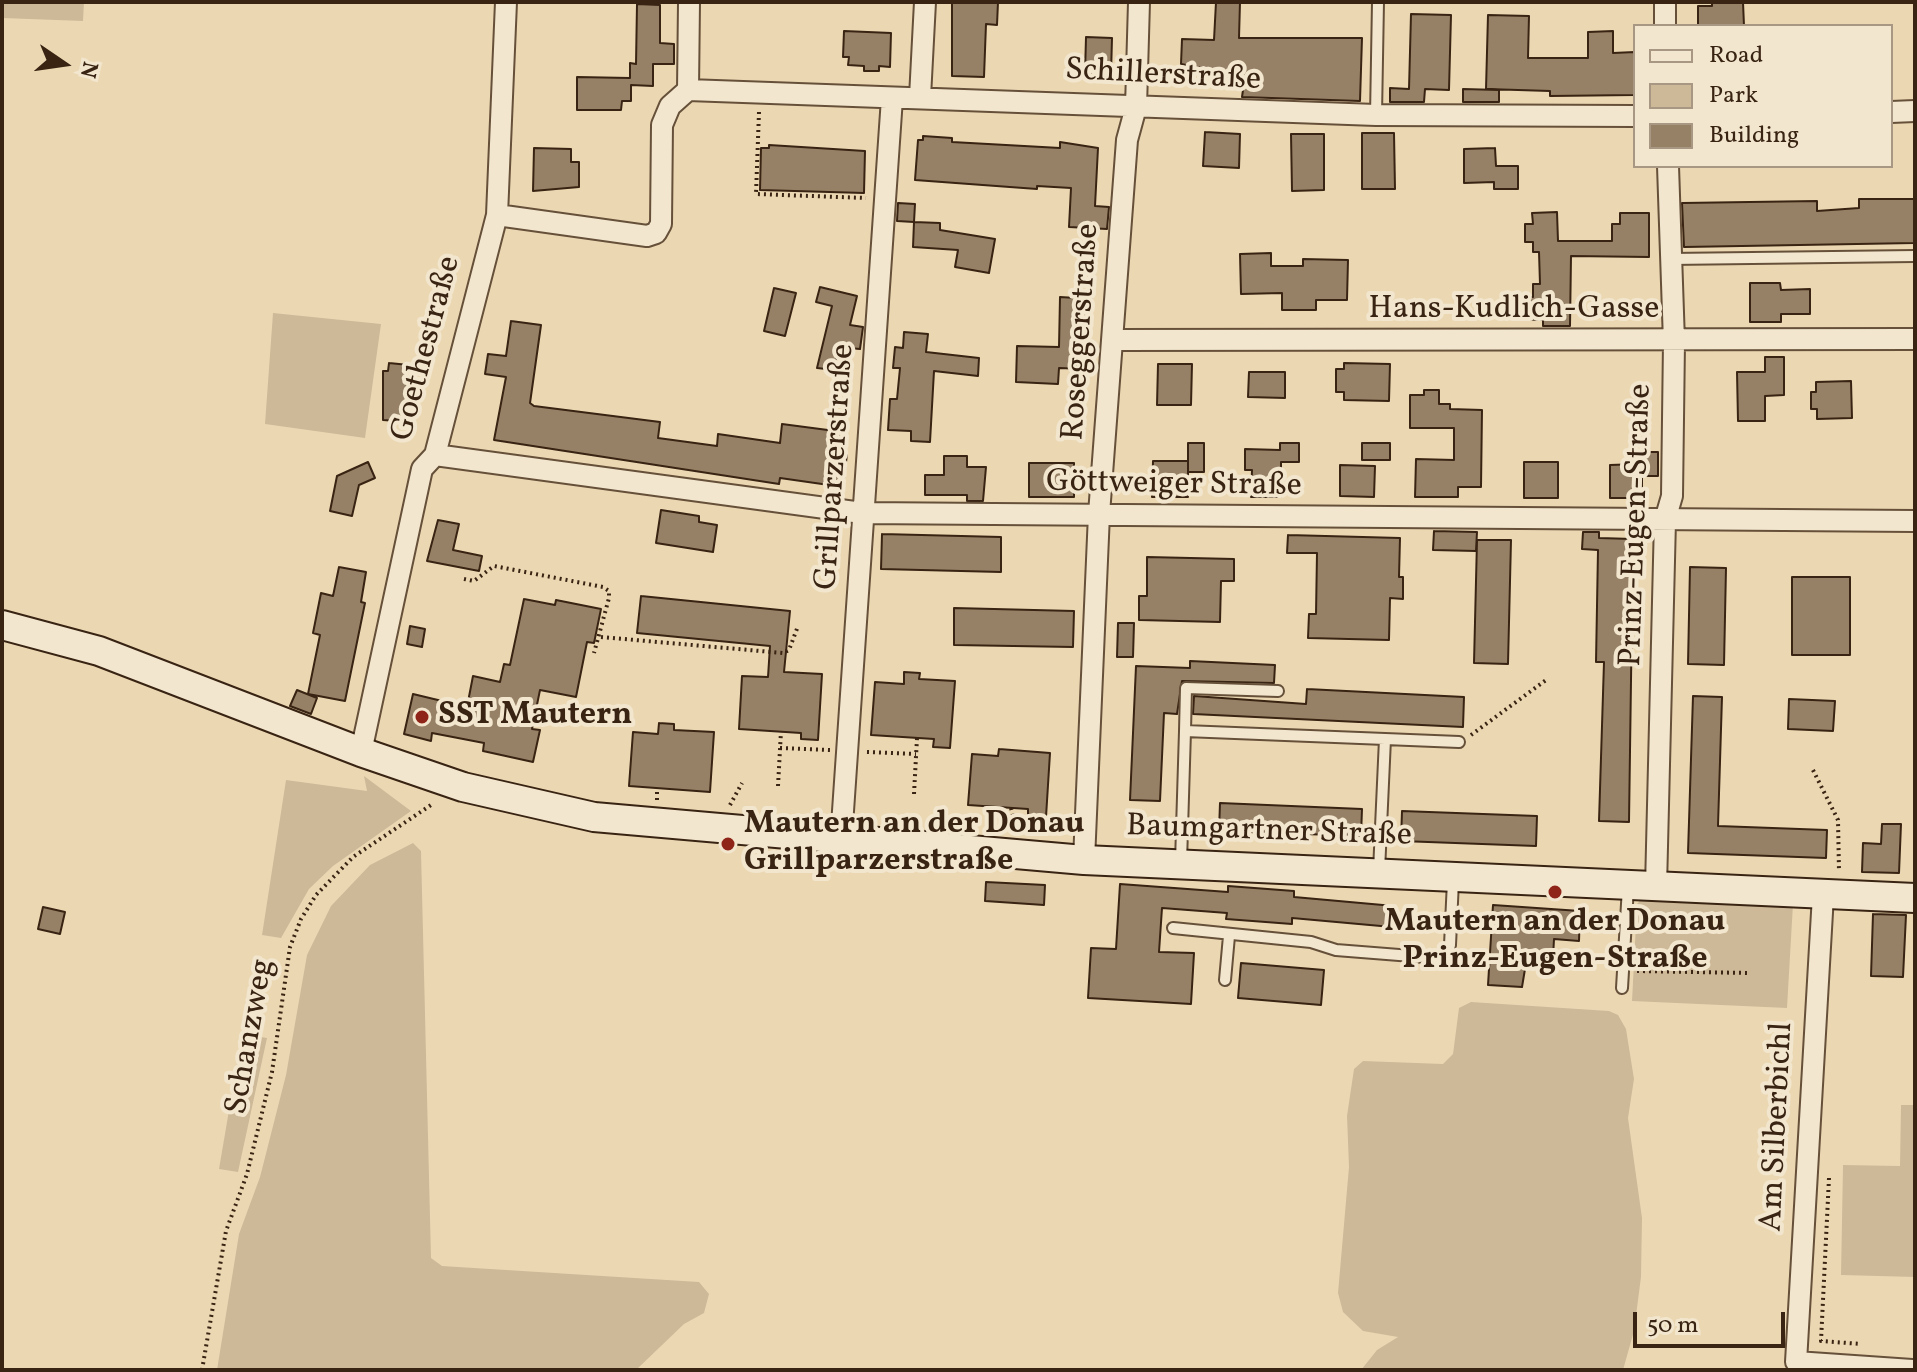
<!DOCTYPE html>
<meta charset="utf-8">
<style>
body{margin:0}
#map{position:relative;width:1917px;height:1372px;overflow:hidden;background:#ebd8b3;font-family:Vollkorn,serif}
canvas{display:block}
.frame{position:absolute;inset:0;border:4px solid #392312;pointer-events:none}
.legend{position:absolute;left:1633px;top:24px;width:260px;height:144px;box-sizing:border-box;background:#f2e6ce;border:2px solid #a89883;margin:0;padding:10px 14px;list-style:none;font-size:24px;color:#392312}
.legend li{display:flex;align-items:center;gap:16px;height:40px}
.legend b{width:40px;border:2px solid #a89883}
.north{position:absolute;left:24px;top:24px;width:80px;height:80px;-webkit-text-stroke:6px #f2e6ce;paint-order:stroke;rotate:103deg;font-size:22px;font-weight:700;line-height:32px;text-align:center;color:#392312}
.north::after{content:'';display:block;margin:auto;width:28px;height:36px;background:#392312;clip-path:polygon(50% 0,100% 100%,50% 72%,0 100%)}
.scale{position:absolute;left:1633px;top:1312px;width:152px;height:36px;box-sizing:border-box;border:4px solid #392312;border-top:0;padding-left:10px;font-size:24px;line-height:28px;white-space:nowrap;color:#392312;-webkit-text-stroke:6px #f2e6ce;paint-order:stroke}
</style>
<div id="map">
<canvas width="1917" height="1372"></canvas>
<div class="frame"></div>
<ul class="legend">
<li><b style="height:10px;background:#f2e6ce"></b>Road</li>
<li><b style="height:22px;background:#cdb998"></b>Park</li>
<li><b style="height:22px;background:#968166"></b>Building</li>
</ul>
<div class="north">N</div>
<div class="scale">50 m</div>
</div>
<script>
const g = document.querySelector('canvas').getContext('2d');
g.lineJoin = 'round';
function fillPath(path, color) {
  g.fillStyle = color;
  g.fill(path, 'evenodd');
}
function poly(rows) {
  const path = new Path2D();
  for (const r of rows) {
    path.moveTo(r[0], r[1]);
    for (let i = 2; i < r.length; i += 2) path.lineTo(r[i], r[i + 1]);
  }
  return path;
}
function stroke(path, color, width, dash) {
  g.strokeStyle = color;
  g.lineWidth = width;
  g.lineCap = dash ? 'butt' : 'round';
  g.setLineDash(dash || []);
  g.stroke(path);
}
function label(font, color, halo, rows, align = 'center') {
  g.font = font + ' Vollkorn,serif';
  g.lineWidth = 8;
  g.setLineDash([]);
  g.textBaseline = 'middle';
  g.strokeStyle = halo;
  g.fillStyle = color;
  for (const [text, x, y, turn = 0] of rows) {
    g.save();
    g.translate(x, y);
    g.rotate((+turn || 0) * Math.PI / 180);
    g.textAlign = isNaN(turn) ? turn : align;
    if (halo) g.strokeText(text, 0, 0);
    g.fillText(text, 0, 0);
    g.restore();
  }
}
const green = poly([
 [2,2,84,2,83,21,2,18],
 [273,313,381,324,365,438,265,424],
 [364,776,411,811,333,866,309,889,281,938,262,935,286,780,367,791],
 [413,843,421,851,431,1258,442,1266,699,1282,709,1294,704,1313,684,1324,636,1370,217,1370,239,1234,260,1177,286,1075,307,955,331,906,370,865],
 [1642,898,1793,904,1787,1008,1632,1001,1637,904],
 [1471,1002,1609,1011,1618,1015,1626,1029,1634,1079,1628,1118,1642,1218,1641,1277,1634,1331,1623,1370,1361,1370,1377,1350,1398,1337,1363,1331,1343,1312,1338,1293,1349,1167,1347,1116,1354,1069,1363,1061,1443,1064,1453,1054,1459,1008],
 [242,1034,267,1038,238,1172,219,1169],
 [1901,1105,1915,1105,1915,1277,1841,1275,1843,1165,1900,1166]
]);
const building = poly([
 [952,2,998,2,997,25,986,24,984,77,952,76,952,2],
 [1216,2,1240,2,1239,38,1362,38,1360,101,1242,97,1244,83,1211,83,1212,70,1181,64,1182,39,1214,40,1216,2],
 [1712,2,1743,2,1744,26,1698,26,1698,6,1712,6,1712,2],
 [637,4,660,5,660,43,674,44,674,64,653,64,653,86,631,85,631,101,622,101,621,110,577,110,577,77,630,78,630,63,636,64,637,4],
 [1411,14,1451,15,1449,90,1425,89,1424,102,1390,102,1390,88,1409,89,1411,14],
 [1488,15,1529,16,1528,58,1588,58,1588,32,1613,31,1613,53,1635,52,1635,95,1550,96,1550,91,1486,89,1488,15],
 [844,31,891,33,890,67,879,66,879,71,864,71,864,66,848,65,849,57,843,57,844,31],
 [1086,37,1112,38,1111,75,1085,74,1086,37],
 [1463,89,1499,90,1499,102,1463,102,1463,89],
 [1205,132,1240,134,1239,168,1203,166,1205,132],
 [1362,133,1394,133,1395,189,1362,189,1362,133],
 [1291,134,1324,134,1324,190,1292,191,1291,134],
 [923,136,952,138,952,142,1060,148,1060,142,1098,148,1095,206,1109,207,1107,229,1069,227,1071,188,1037,186,1037,189,915,180,918,140,923,140,923,136],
 [769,145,865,151,864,193,760,190,761,148,769,148,769,145],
 [534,148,571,149,571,162,579,162,579,187,533,191,534,148],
 [1495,148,1496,166,1518,166,1518,189,1494,189,1494,182,1464,183,1464,149,1495,148],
 [1859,199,1915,199,1915,243,1684,247,1682,203,1817,201,1817,211,1859,208,1859,199],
 [898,203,915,204,914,222,897,221,898,203],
 [1557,212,1558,241,1612,241,1612,224,1620,224,1620,213,1649,213,1649,257,1571,256,1570,326,1543,326,1543,320,1516,319,1516,297,1533,297,1533,284,1540,284,1539,252,1533,252,1533,242,1525,242,1525,224,1533,224,1532,213,1557,212],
 [914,222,940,223,940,230,995,239,989,273,955,267,958,250,913,247,914,222],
 [1271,253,1271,266,1303,266,1303,259,1348,260,1347,300,1316,300,1316,310,1282,310,1282,293,1241,294,1240,254,1271,253],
 [1750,283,1780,283,1781,290,1810,289,1810,314,1781,314,1781,322,1750,322,1750,283],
 [820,287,857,296,850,325,863,327,860,349,837,347,835,370,817,368,832,306,816,302,820,287],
 [774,288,796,293,785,336,764,331,774,288],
 [1060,297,1092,299,1084,369,1059,368,1058,384,1016,382,1017,346,1059,347,1060,297],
 [511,321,541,325,530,403,534,406,660,422,658,438,717,446,718,434,780,443,782,424,843,432,840,453,847,454,843,487,780,478,779,484,494,440,506,377,485,374,488,354,506,356,511,321],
 [904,332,928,334,926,352,979,358,978,376,934,371,930,442,911,441,911,431,888,430,890,399,897,399,900,368,893,368,895,347,903,348,904,332],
 [1765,357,1784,357,1784,395,1765,396,1765,421,1738,421,1737,372,1765,372,1765,357],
 [389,363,409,365,406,395,412,396,410,422,383,420,383,371,388,371,389,363],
 [1344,363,1390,364,1389,401,1344,400,1344,392,1336,392,1336,369,1344,369,1344,363],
 [1158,364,1192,364,1191,405,1157,405,1158,364],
 [1249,372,1285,372,1285,398,1248,397,1249,372],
 [1851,381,1852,418,1817,419,1817,409,1811,409,1811,392,1816,392,1816,382,1851,381],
 [1424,390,1439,390,1439,404,1450,404,1450,409,1482,410,1481,487,1458,487,1458,497,1415,497,1416,459,1454,460,1454,428,1410,428,1410,395,1424,395,1424,390],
 [1188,443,1204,443,1204,472,1188,472,1188,443],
 [1280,443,1299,443,1299,462,1281,462,1281,497,1251,497,1252,470,1245,470,1245,449,1280,450,1280,443],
 [1362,443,1390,443,1390,460,1362,460,1362,443],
 [1639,452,1658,452,1658,476,1642,476,1642,498,1610,498,1610,465,1639,464,1639,452],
 [944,456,967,456,967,467,986,467,983,501,967,501,967,495,925,495,925,475,944,475,944,456],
 [1153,461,1188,461,1188,497,1152,497,1153,461],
 [368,462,375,478,359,485,352,516,330,511,337,476,368,462],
 [1524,462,1558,462,1558,498,1524,498,1524,462],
 [1029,463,1074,463,1074,497,1029,497,1029,463],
 [1340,465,1375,466,1374,497,1340,496,1340,465],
 [661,510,699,516,699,522,717,525,713,552,656,543,661,510],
 [438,520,459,524,453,550,482,556,479,571,427,561,438,520],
 [1434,531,1477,532,1476,551,1433,550,1434,531],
 [1583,532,1599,532,1599,538,1633,539,1629,822,1599,821,1604,662,1596,662,1598,550,1582,549,1583,532],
 [882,534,1001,537,1001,572,881,569,882,534],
 [1288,535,1400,538,1399,577,1403,577,1403,599,1390,598,1389,640,1308,638,1309,614,1316,614,1317,553,1287,553,1288,535],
 [1477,540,1511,540,1508,664,1474,663,1477,540],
 [1147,557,1234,559,1234,581,1221,581,1220,622,1139,620,1139,596,1147,596,1147,557],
 [339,567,366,572,361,602,365,603,345,701,308,694,320,635,313,633,321,593,333,596,339,567],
 [1690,567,1726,568,1724,665,1688,664,1690,567],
 [1792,577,1850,577,1850,655,1792,655,1792,577],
 [641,596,790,611,784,672,822,674,818,740,801,739,801,733,739,729,742,676,768,677,770,646,637,633,641,596],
 [524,599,555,605,556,600,601,609,594,643,587,642,576,697,540,690,532,729,540,730,533,762,483,751,484,743,432,733,431,741,404,734,413,694,467,707,473,676,500,682,504,664,510,665,524,599],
 [954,608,1074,611,1073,647,954,645,954,608],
 [1118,623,1134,623,1133,657,1117,657,1118,623],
 [410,626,425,629,422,647,407,644,410,626],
 [1190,661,1275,665,1274,683,1182,681,1177,714,1164,713,1160,801,1130,800,1136,666,1190,668,1190,661],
 [904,672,920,673,919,679,955,681,950,748,933,747,934,739,871,735,875,682,904,684,904,672],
 [1307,689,1464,697,1463,727,1193,714,1194,696,1306,704,1307,689],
 [297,690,317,698,311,714,290,706,297,690],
 [1693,696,1722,697,1718,826,1827,830,1826,858,1688,853,1693,696],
 [1789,699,1835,701,1833,731,1788,729,1789,699],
 [659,723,674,724,674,730,714,732,710,792,629,786,633,732,658,734,659,723],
 [999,749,1050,753,1046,817,1028,816,1028,809,968,805,972,754,998,756,999,749],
 [1220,803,1362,809,1361,836,1219,831,1220,803],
 [1402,811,1537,816,1536,846,1401,841,1402,811],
 [1882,824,1901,824,1899,873,1862,872,1863,843,1881,844,1882,824],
 [986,882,1045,885,1044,905,985,901,986,882],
 [1120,884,1228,892,1228,886,1294,891,1294,897,1394,906,1392,927,1292,918,1292,924,1226,919,1227,913,1162,908,1159,952,1194,953,1191,1004,1088,998,1091,948,1116,949,1120,884],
 [1493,905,1580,911,1579,941,1554,939,1553,958,1527,957,1522,987,1488,985,1493,905],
 [43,907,65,912,60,934,38,929,43,907],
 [1873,914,1906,915,1903,977,1871,976,1873,914],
 [1241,963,1324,970,1321,1005,1238,998,1241,963]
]);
const path = poly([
 [759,112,756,194,866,198],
 [464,579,474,581,494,566,603,587,609,591,609,598,594,653],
 [601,637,783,653,789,650,798,626],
 [1471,735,1546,680],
 [780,748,830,750],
 [867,752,916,754],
 [1813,770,1838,820,1839,872],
 [778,786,781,731],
 [914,794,917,738],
 [657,800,657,788],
 [730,805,742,783],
 [1011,808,1014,820,1011,832],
 [1014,820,1068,823],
 [1637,971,1750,973],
 [1829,1178,1821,1341,1861,1344],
 [202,1370,226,1231,247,1174,272,1072,290,947,301,919,316,895,353,857,434,803]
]);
const lane = poly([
 [1376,115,1378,2],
 [1670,259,1915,256],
 [1185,731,1186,688,1278,691],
 [1181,862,1185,731,1385,739],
 [1379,871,1385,739,1459,742],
 [1173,928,1311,942,1336,950,1437,958,1447,955,1450,945,1453,881],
 [1225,980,1229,936],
 [1622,988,1628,887]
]);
const street = poly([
 [1665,2,1665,26],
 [688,90,1376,115,1635,116],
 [920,97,925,2],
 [1891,112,1915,111],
 [497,215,647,236,656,233,661,224,662,125,670,106,688,90,689,2],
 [1113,340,1915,339],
 [435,455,862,513,1915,521],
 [361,752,422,469,435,455,497,215,506,2],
 [841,840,892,98],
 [1084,860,1099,514,1127,140,1136,107,1139,2],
 [1656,887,1665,520,1672,496,1674,342,1668,166],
 [1823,895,1796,1362,1912,1370]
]);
const secondary = poly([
 [2,625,99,651,361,752,463,787,594,817,1084,860,1915,898]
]);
const markers = [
 [422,717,8,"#8f2418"],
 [728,844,8,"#8f2418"],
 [1555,892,8,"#8f2418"]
];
const streetNames = [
 ["Schillerstraße",1163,77,3],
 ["Hans-Kudlich-Gasse",1514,311],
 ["Roseggerstraße",1083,332,-86],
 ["Goethestraße",428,349,-75],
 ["Grillparzerstraße",837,467,-86],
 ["Göttweiger Straße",1174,486,1],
 ["Prinz-Eugen-Straße",1638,525,-88],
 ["Baumgartner Straße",1269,833,2],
 ["Schanzweg",252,1037,-80],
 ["Am Silberbichl",1779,1127,-87]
];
const poiNames = [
 ["SST Mautern",438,717],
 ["Mautern an der Donau",744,826],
 ["Grillparzerstraße",744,863],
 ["Mautern an der Donau",1555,924,"center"],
 ["Prinz-Eugen-Straße",1555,961,"center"]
];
fillPath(green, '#cdb998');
fillPath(building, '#968166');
stroke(building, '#392312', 2);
stroke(lane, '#66503a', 14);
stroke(street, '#66503a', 24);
stroke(secondary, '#392312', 32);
stroke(path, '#392312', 4, [2, 4]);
stroke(lane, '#f2e6ce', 10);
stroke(street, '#f2e6ce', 20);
stroke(secondary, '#f2e6ce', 28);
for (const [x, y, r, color] of markers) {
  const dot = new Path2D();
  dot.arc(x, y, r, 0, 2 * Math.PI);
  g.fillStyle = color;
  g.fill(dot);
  stroke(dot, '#f2e6ce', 3);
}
label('32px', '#392312', '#f2e6ce', streetNames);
label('bold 32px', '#392312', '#f2e6ce', poiNames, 'left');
</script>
